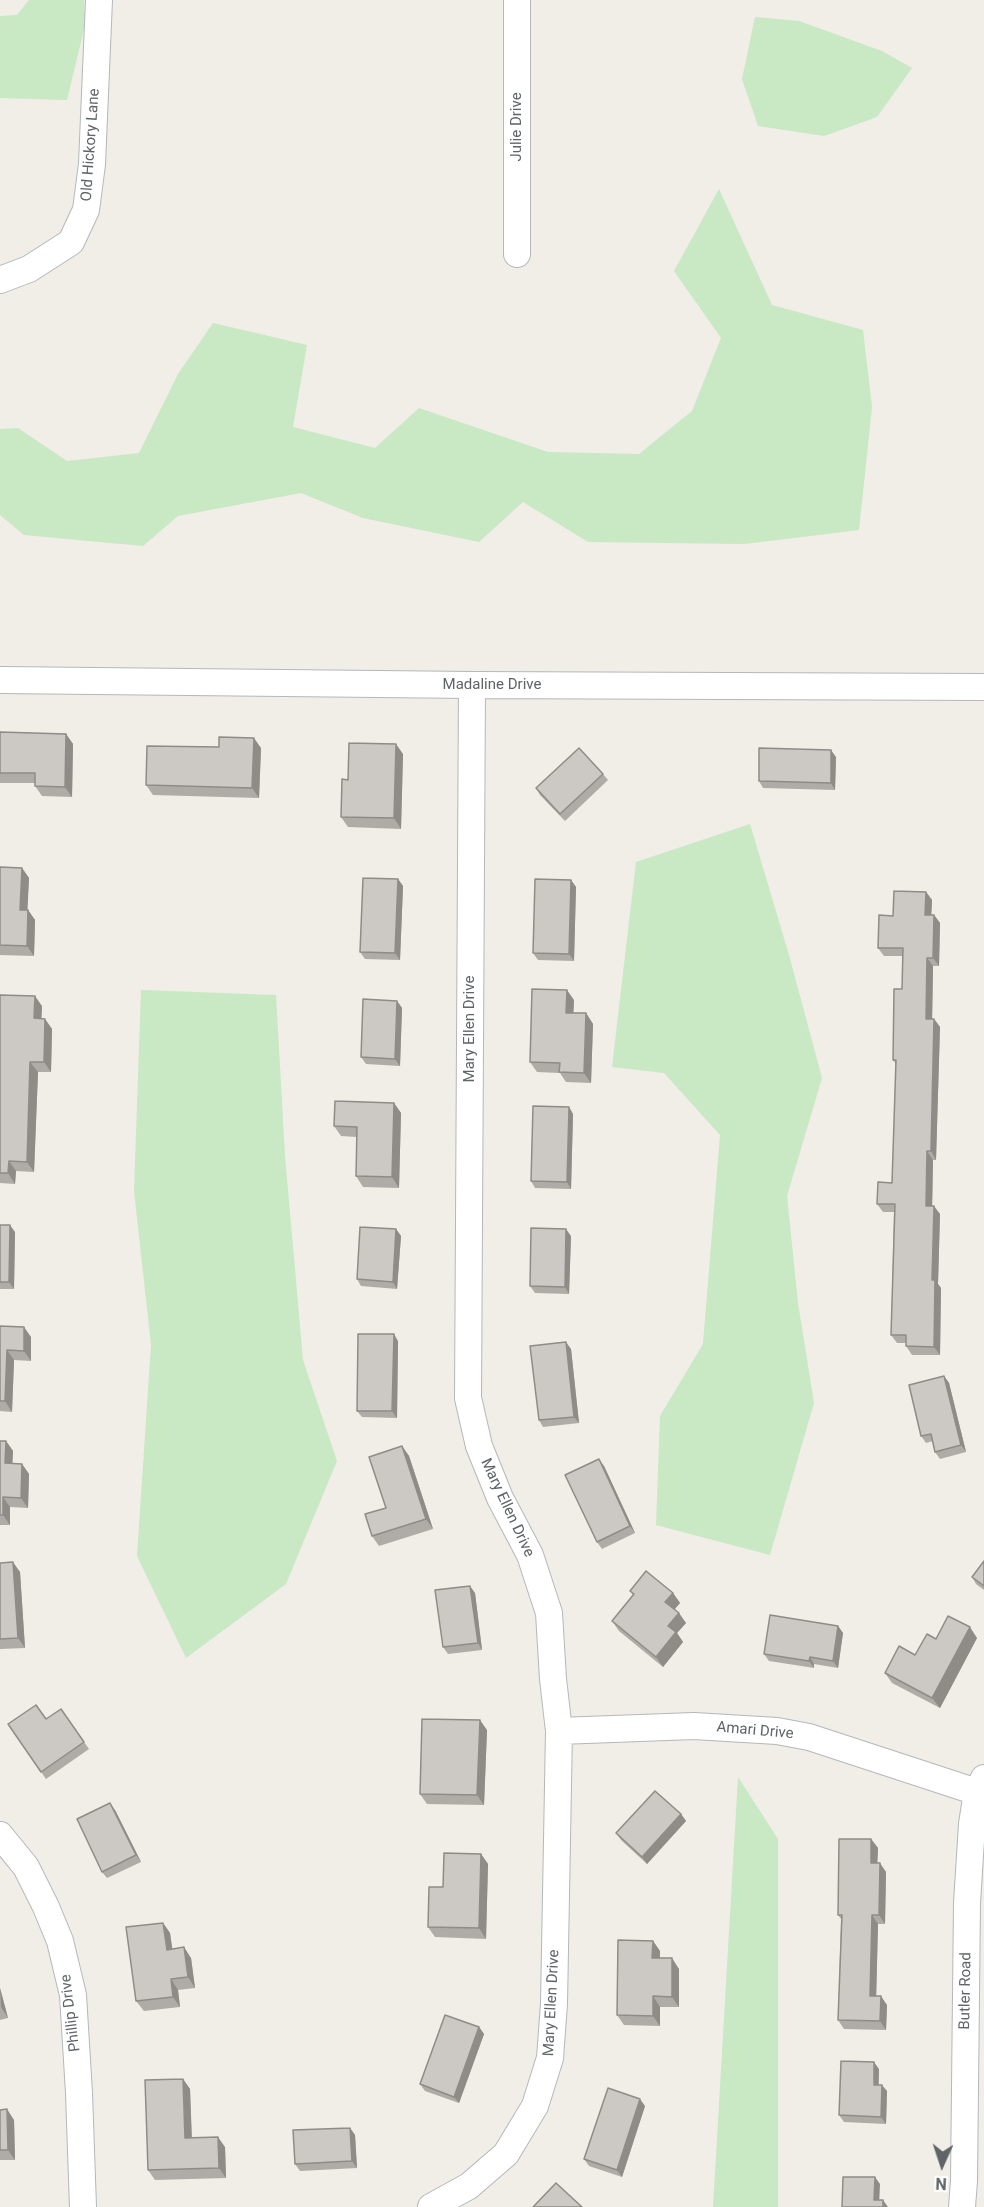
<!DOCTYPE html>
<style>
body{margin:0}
#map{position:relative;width:984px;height:2207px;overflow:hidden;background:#f1ede7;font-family:Roboto,sans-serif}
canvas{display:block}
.north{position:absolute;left:912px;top:2135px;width:60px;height:60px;-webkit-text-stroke:4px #fff;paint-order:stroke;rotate:183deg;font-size:16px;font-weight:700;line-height:24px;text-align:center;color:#5e6467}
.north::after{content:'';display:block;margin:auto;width:21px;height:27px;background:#5e6467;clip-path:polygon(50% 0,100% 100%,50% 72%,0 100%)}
</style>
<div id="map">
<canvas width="984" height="2207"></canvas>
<div class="north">N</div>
</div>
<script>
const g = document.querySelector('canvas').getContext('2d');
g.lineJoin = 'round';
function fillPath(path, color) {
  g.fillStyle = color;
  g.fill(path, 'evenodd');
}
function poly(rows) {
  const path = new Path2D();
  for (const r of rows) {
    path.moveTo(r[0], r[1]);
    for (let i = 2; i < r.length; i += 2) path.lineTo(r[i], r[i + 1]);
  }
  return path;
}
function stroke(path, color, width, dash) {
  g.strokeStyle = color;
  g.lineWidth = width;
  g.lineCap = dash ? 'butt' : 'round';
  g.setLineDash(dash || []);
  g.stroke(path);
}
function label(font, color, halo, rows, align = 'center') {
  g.font = font + ' Roboto,sans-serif';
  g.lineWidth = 4.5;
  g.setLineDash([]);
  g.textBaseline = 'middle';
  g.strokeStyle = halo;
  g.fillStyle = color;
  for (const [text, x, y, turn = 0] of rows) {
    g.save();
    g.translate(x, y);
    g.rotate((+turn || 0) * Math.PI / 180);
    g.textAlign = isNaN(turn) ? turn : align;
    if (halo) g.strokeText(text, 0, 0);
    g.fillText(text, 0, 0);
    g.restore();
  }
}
const green = poly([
 [29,0,84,0,85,25,67,100,0,98,0,16,17,15],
 [755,17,799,21,882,51,912,68,877,117,824,136,758,126,742,79],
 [719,189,772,305,863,330,872,407,859,530,745,544,588,542,523,502,479,542,363,518,301,493,178,516,143,546,24,535,0,515,0,429,18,428,67,461,139,453,178,374,213,323,307,345,293,427,375,448,419,408,548,452,639,454,692,411,721,338,674,271],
 [750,824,789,955,822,1078,787,1196,798,1303,814,1403,770,1555,656,1525,660,1416,703,1344,720,1135,664,1073,612,1067,636,862],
 [141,990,276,995,285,1156,303,1360,337,1461,286,1584,186,1658,137,1556,151,1345,134,1191],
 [738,1777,778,1839,778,2207,713,2207]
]);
const street = poly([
 [517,254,517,0],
 [0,280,29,269,71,242,86,210,92,164,99,0],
 [0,680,472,685,984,687],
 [559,1731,694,1726,777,1731,809,1737,977,1792],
 [0,1835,26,1867,46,1907,60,1941,73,1995,79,2093,83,2207],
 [431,2207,469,2186,506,2154,535,2106,550,2058,554,2004,559,1731,553,1679,549,1613,530,1555,500,1498,479,1446,468,1398,472,685],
 [962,2207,964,2181,967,1903,972,1824,977,1792,984,1778]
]);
const wall = poly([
 [0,732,66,734,73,744,72,797,42,796,35,786,35,783,0,783],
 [261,748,259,798,153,795,146,785],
 [403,754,401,829,348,827,341,817,348,780],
 [836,757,835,790,763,788,759,781],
 [603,774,608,780,565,821,540,795,536,788],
 [0,867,22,868,29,878,27,910,28,910,35,920,34,956,0,955],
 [398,879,403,886,400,960,365,959,360,952],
 [571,880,576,887,574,961,538,960,533,953],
 [926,892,932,900,931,915,934,915,940,923,939,966,933,966,932,1019,934,1019,940,1027,936,1160,933,1160,932,1206,940,1214,938,1284,941,1288,940,1355,912,1355,906,1346,906,1343,897,1343,891,1335,894,1212,883,1212,877,1204,892,1183,896,1064,893,1060,902,989,903,956,884,956,878,948,893,916],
 [0,995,42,1006,41,1019,45,1019,52,1029,51,1072,38,1072,34,1172,16,1171,15,1184,0,1183],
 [574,1000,573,1013,586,1013,593,1024,591,1083,566,1082,560,1073,537,1072,530,1062],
 [397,1001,402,1008,400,1066,366,1064,361,1057],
 [394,1103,401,1113,399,1188,363,1187,356,1176,357,1137,341,1136,334,1126],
 [569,1107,573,1114,571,1189,535,1188,531,1181],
 [0,1225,15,1232,14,1289,0,1289],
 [396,1229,401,1236,397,1289,361,1286,357,1279],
 [571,1236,569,1294,535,1293,530,1286],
 [0,1326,31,1337,31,1361,14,1360,12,1412,0,1411],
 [398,1341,397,1418,362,1417,357,1411],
 [571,1349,579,1423,543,1427,539,1420],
 [944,1376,949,1383,966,1452,940,1459,935,1452,933,1441,926,1443,921,1436],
 [0,1441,6,1441,13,1451,12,1464,22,1464,29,1474,28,1508,10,1507,10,1525,0,1525],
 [402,1446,409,1456,433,1529,379,1546,372,1536,386,1508],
 [604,1466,635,1533,602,1549,597,1542],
 [984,1561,984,1590,976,1584,972,1577],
 [0,1563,20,1572,25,1648,0,1649],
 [630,1591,673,1593,680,1603,675,1609,686,1623,677,1633,683,1642,663,1667,619,1631,612,1621,633,1595],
 [475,1593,482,1650,448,1654,443,1647],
 [838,1626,843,1633,838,1668,814,1664,814,1668,769,1661,764,1654],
 [977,1638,940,1708,892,1683,885,1673,915,1655,936,1639],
 [61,1709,89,1749,46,1779,8,1724,46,1719],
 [487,1730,484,1805,427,1804,420,1794],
 [115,1810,141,1862,107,1878,102,1872],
 [681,1814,686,1821,647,1864,621,1840,616,1833],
 [871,1839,878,1848,877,1863,886,1872,885,1924,878,1924,876,1996,887,2005,886,2030,844,2029,838,2020,841,1919,838,1915],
 [481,1854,488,1864,486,1939,435,1937,428,1927,443,1887],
 [163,1923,170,1933,172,1949,191,1958,195,1988,178,1990,180,2007,144,2011,136,2001],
 [653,1941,660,1951,660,1958,679,1969,679,2007,660,2007,660,2026,624,2025,617,2015],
 [0,1988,8,2018,0,2020],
 [479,2027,484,2034,459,2103,425,2091,420,2084],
 [879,2069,879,2085,887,2091,886,2124,844,2122,839,2115],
 [183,2079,190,2089,192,2138,225,2147,226,2178,155,2180,148,2170],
 [645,2106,622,2177,589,2166,584,2159],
 [0,2110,14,2120,15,2160,0,2160],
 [350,2128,355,2135,357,2168,300,2171,295,2164]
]);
const shadedWall = poly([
 [66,734,73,744,72,797,65,787],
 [254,738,261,748,259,798,252,788],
 [396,744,403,754,401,829,394,818],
 [831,750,836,757,835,790,831,783],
 [22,868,29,878,27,920,20,910],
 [398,879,403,886,400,960,395,953],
 [571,880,576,887,574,961,569,954],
 [926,892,932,900,931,923,925,915],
 [28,910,35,920,34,956,27,946],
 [934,915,940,923,939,966,933,958],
 [927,958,933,966,932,1027,926,1019],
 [567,990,574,1000,573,1023,566,1013],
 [35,996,42,1006,41,1029,34,1018],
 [397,1001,402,1008,400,1066,395,1059],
 [586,1013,593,1024,591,1083,584,1073],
 [45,1019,52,1029,51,1072,44,1062],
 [934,1019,940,1027,936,1160,931,1151],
 [30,1062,38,1072,34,1172,27,1162],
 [394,1103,401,1113,399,1188,392,1177],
 [569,1107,573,1114,571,1189,567,1182],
 [927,1151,933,1160,932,1214,926,1206],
 [9,1161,16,1171,15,1184,8,1173],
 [934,1206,940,1214,938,1284,941,1288,940,1355,934,1347,932,1280],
 [10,1225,15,1232,14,1289,9,1282],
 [396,1229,401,1236,397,1289,393,1282],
 [566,1229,571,1236,569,1294,565,1287],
 [24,1327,31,1337,31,1361,24,1351],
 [394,1334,398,1341,397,1418,392,1411],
 [566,1342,571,1349,579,1423,574,1417],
 [7,1350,14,1360,12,1412,5,1401],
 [944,1376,949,1383,966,1452,961,1445],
 [6,1441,13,1451,12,1473,5,1463],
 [402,1446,409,1456,433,1529,426,1519],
 [599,1459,604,1466,635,1533,630,1526],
 [22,1464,29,1474,28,1508,21,1498],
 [3,1497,10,1507,10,1525,3,1515],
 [13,1562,20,1572,25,1648,18,1638],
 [470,1586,475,1593,482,1650,478,1643],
 [673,1593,680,1603,672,1612,665,1602],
 [679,1613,686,1623,677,1633,683,1642,663,1667,656,1657,668,1626],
 [838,1626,843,1633,838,1668,833,1661],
 [970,1627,977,1638,940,1708,932,1698],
 [810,1657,814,1664,814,1668,809,1661],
 [480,1720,487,1730,484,1805,477,1795],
 [110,1803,115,1810,141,1862,136,1855],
 [681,1814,686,1821,647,1864,642,1857],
 [871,1839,878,1848,877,1872,871,1863],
 [481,1854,488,1864,486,1939,479,1928],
 [880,1863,886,1872,885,1924,879,1915],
 [872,1915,878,1924,876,2005,870,1996],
 [163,1923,170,1933,174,1960,167,1950],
 [653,1941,660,1951,659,1968,652,1958],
 [184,1947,191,1958,195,1988,188,1977],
 [672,1958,679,1969,679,2007,672,1997],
 [171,1979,178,1990,180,2007,173,1997],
 [0,1988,8,2018,1,2007],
 [653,1996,660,2007,660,2026,653,2016],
 [881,1996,887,2005,886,2030,880,2021],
 [479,2027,484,2034,459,2103,454,2097],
 [874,2062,879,2069,878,2091,874,2085],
 [183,2079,190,2089,192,2148,185,2138],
 [882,2085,887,2091,886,2124,881,2117],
 [640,2099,645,2106,622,2177,617,2170],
 [7,2109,14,2120,15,2160,8,2150],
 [350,2128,355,2135,357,2168,352,2161],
 [218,2137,225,2147,226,2178,219,2168],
 [875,2177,880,2184,879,2207,874,2200],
 [883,2200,888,2207,883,2207]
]);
const building = poly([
 [0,732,66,734,65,787,35,786,35,773,0,773,0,732],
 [219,737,254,738,252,788,146,785,147,746,219,747,219,737],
 [349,743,396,744,394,818,341,817,342,779,348,780,349,743],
 [579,748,603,774,560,814,536,788,579,748],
 [759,748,831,750,831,783,759,781,759,748],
 [0,867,22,868,20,910,28,910,27,946,0,945,0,867],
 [363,878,398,879,395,953,360,952,363,878],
 [535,879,571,880,569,954,533,953,535,879],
 [894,891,926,892,925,915,934,915,933,958,927,958,926,1019,934,1019,931,1151,927,1151,926,1206,934,1206,932,1280,935,1280,934,1347,906,1346,906,1335,891,1335,895,1204,877,1204,878,1182,892,1183,896,1060,893,1060,894,989,902,989,903,948,878,948,879,915,893,916,894,891],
 [532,989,567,990,566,1013,586,1013,584,1073,559,1072,560,1063,530,1062,532,989],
 [0,995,35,996,34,1018,45,1019,44,1062,30,1062,27,1162,9,1161,8,1173,0,1173,0,995],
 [363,999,397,1001,395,1059,361,1057,363,999],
 [335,1101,394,1103,392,1177,356,1176,357,1127,334,1126,335,1101],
 [533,1106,569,1107,567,1182,531,1181,533,1106],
 [0,1225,10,1225,9,1282,0,1282,0,1225],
 [360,1227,396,1229,393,1282,357,1279,360,1227],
 [531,1228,566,1229,565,1287,530,1286,531,1228],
 [0,1326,24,1327,24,1351,7,1350,5,1401,0,1401,0,1326],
 [358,1334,394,1334,392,1411,357,1411,358,1334],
 [566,1342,574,1417,539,1420,530,1346,566,1342],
 [944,1376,961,1445,935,1452,931,1434,921,1436,909,1385,944,1376],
 [0,1441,6,1441,5,1463,22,1464,21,1498,3,1497,3,1515,0,1515,0,1441],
 [402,1446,426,1519,372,1536,365,1514,386,1508,369,1457,402,1446],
 [599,1459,630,1526,597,1542,565,1475,599,1459],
 [984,1561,984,1586,972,1577,984,1561],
 [13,1562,18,1638,0,1639,0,1563,13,1562],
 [646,1571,673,1593,665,1602,679,1613,668,1626,676,1632,656,1657,612,1621,634,1594,630,1591,646,1571],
 [470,1586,478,1643,443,1647,435,1590,470,1586],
 [770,1615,838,1626,833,1661,810,1657,809,1661,764,1654,770,1615],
 [948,1616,970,1627,932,1698,885,1673,899,1646,915,1655,927,1634,936,1639,948,1616],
 [36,1705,46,1719,61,1709,84,1742,41,1772,8,1724,36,1705],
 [422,1719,480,1720,477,1795,420,1794,422,1719],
 [655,1791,681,1814,642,1857,616,1833,655,1791],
 [110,1803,136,1855,102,1872,77,1819,110,1803],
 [839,1839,871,1839,871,1863,880,1863,879,1915,872,1915,870,1996,881,1996,880,2021,838,2020,842,1915,838,1915,839,1839],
 [444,1853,481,1854,479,1928,428,1927,429,1887,443,1887,444,1853],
 [163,1923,167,1950,184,1947,188,1977,171,1979,173,1997,136,2001,126,1927,163,1923],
 [618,1940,653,1941,652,1958,672,1958,672,1997,653,1996,653,2016,617,2015,618,1940],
 [445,2015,479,2027,454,2097,420,2084,445,2015],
 [841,2061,874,2062,874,2085,882,2085,881,2117,839,2115,841,2061],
 [183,2079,185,2138,218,2137,219,2168,148,2170,145,2080,183,2079],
 [608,2088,640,2099,617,2170,584,2159,608,2088],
 [7,2109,8,2150,0,2150,0,2110,7,2109],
 [350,2128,352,2161,295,2164,293,2130,350,2128],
 [843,2177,875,2177,874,2200,883,2200,883,2207,842,2207,843,2177],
 [556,2183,582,2207,533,2207,556,2183]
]);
const streetNames = [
 ["Julie Drive",517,127,-90],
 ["Old Hickory Lane",91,145,-86],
 ["Madaline Drive",492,685],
 ["Mary Ellen Drive",470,1029,-90],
 ["Mary Ellen Drive",507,1508,65],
 ["Amari Drive",755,1731,5],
 ["Butler Road",966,1991,-89],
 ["Mary Ellen Drive",552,2003,-87],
 ["Phillip Drive",71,2013,-97]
];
fillPath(green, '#c9e8c4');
stroke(street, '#b4b8bb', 28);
stroke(street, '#fff', 26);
fillPath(wall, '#afaca8');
fillPath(shadedWall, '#8f8c88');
fillPath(building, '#ccc8c3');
stroke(building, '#8f8c88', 1.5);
label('15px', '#5e6467', '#fff', streetNames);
</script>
